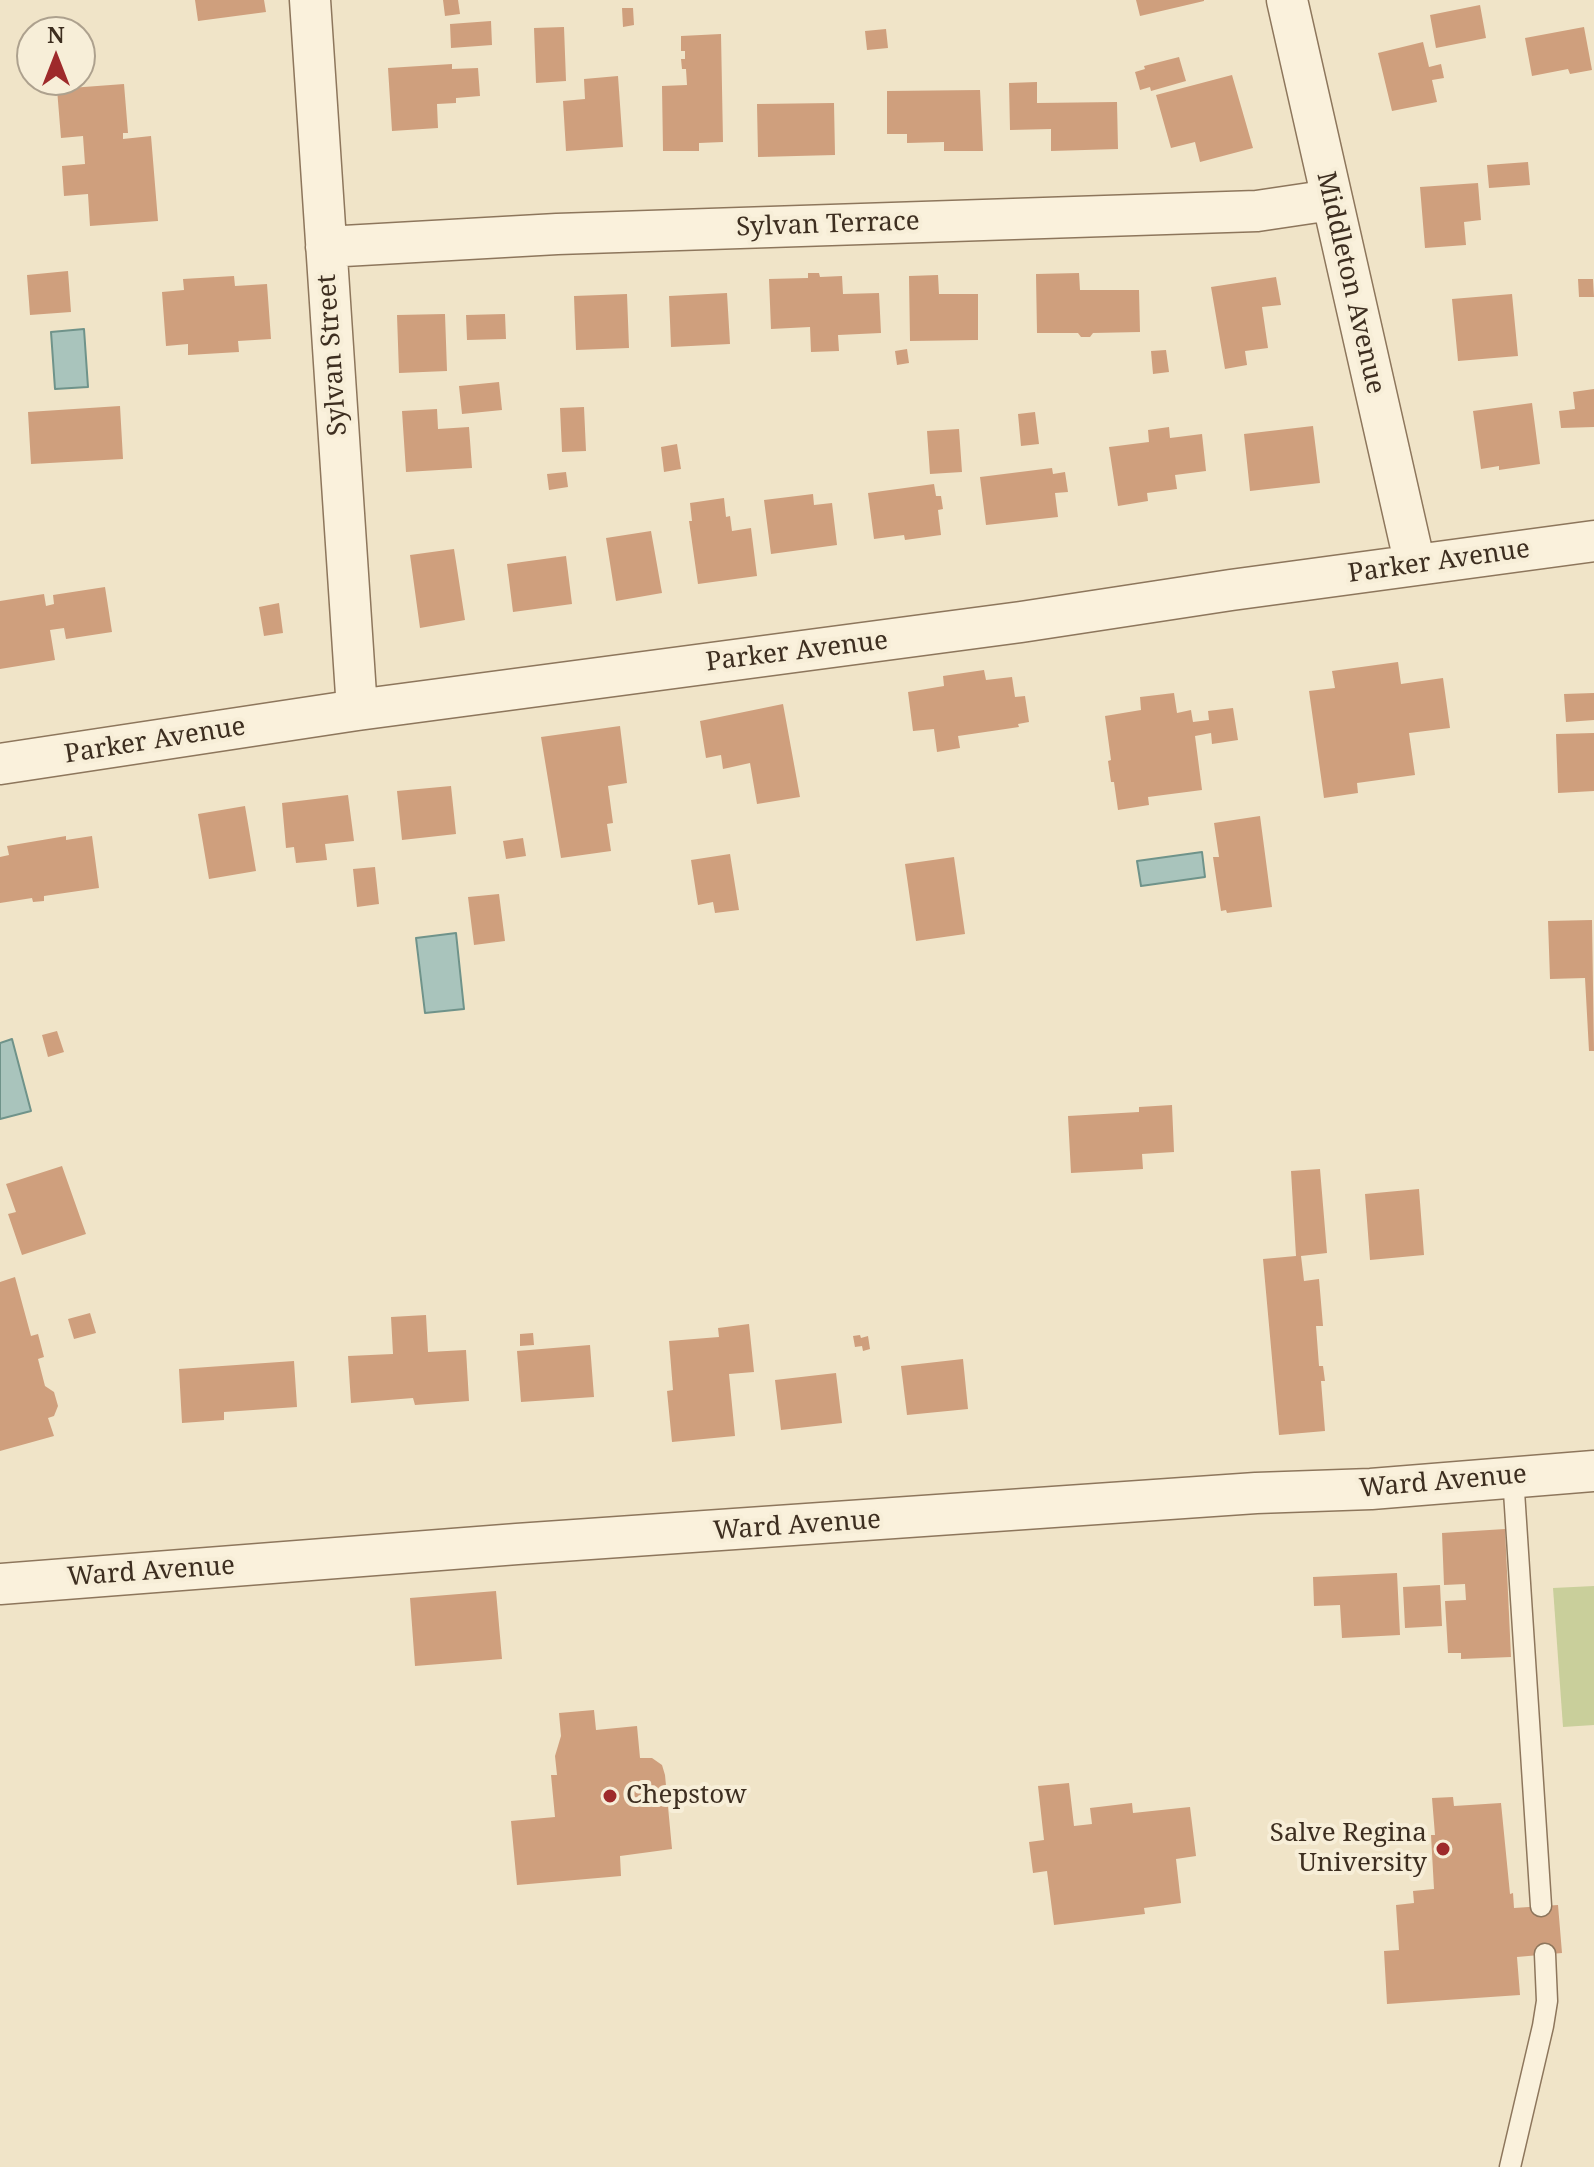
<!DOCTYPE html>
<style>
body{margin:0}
#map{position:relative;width:1594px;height:2167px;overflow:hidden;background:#f0e4c8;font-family:"Noto Serif",serif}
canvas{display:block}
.north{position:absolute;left:16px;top:16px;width:80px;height:80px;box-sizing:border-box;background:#f7eed8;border:2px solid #ada18e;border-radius:50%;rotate:0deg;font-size:22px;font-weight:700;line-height:32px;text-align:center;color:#3d2e20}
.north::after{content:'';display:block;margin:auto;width:28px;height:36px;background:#9e2a2b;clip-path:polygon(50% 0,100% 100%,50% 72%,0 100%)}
</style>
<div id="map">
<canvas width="1594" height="2167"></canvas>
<div class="north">N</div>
</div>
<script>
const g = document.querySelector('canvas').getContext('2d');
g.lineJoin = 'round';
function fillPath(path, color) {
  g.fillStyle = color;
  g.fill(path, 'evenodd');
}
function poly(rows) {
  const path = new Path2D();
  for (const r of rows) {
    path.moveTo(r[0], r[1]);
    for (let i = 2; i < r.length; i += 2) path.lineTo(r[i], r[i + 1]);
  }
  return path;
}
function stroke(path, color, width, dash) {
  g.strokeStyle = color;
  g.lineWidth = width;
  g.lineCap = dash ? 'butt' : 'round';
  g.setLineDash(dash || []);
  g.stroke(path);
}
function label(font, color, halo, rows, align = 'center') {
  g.font = font + ' "Noto Serif",serif';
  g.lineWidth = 8;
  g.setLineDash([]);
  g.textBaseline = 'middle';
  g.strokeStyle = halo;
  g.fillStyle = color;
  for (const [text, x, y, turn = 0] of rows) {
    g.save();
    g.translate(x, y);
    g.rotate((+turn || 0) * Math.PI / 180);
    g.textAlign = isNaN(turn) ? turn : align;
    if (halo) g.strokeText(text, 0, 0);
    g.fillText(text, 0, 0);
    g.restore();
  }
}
const green = poly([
 [1594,1586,1594,1725,1563,1727,1553,1588]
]);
const water = poly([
 [84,329,88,387,55,389,51,332,84,329],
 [1202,852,1205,877,1141,886,1137,861,1202,852],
 [456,933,464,1009,425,1013,416,938,456,933],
 [12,1039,31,1111,0,1119,0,1043,12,1039]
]);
const building = poly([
 [195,0,264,0,266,12,198,21],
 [443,0,458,0,460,14,445,16],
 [1136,0,1204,0,1204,1,1140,16],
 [1480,5,1486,38,1436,48,1430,15],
 [622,8,633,8,634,25,623,27],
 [491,21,492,45,451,48,450,24],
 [564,27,566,81,536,83,534,28],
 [1584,27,1592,70,1570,74,1568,69,1532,76,1525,38],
 [886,29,888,48,867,50,865,31],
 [721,34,723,142,699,143,699,151,663,151,662,86,687,85,686,69,682,69,681,59,685,59,685,51,681,51,681,36],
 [1423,42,1429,67,1441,64,1444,78,1432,80,1437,102,1392,111,1378,53],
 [1179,57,1186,81,1151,91,1150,87,1140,90,1135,72,1145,69,1144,66],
 [452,64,452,69,478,68,480,96,456,98,456,103,437,104,438,128,392,131,388,68],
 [1232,75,1253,148,1200,162,1195,142,1171,148,1156,95],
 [618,76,623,147,566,151,563,101,585,99,584,79],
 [1037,82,1037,103,1117,102,1118,149,1051,151,1051,129,1010,130,1009,83],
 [124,84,128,133,123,133,123,139,151,136,158,221,90,226,88,194,64,196,62,166,85,164,83,136,61,138,57,89],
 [980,90,983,151,944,151,944,142,907,143,907,134,887,134,887,91],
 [834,103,835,155,758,157,757,104],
 [1528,162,1530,185,1489,188,1487,165],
 [1478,183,1481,220,1464,222,1466,245,1425,248,1420,187],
 [68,271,71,312,30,315,27,275],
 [808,273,819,273,820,277,842,276,843,294,879,293,881,333,838,335,839,351,811,352,810,327,771,329,769,279,808,278],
 [1079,273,1080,290,1139,290,1140,332,1093,333,1090,337,1081,337,1078,333,1037,333,1036,274],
 [938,275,939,294,978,294,978,340,910,341,909,276],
 [234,276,235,286,267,284,271,339,238,341,239,352,188,355,188,344,166,346,162,292,184,290,183,279],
 [1276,277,1281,305,1262,307,1268,348,1245,351,1247,365,1225,369,1211,287],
 [1578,279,1593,279,1594,297,1579,297],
 [727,293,730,344,671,347,669,296],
 [627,294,629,348,576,350,574,296],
 [1512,294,1518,356,1458,361,1452,299],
 [445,314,447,371,399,373,397,315],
 [505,314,506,339,467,340,466,315],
 [907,349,909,363,897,365,895,351],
 [1166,350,1169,372,1153,374,1151,351],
 [499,382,502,410,462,414,459,386],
 [1594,389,1594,427,1561,428,1559,411,1575,409,1573,392],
 [1532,403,1540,464,1499,470,1499,466,1481,469,1473,411],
 [120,406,123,459,31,464,28,412],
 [584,407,586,451,562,452,560,408],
 [437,409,438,429,469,427,472,468,406,472,402,411],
 [1035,412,1039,444,1021,446,1018,414],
 [1313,426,1320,483,1250,491,1244,434],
 [1169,427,1170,438,1202,434,1206,471,1175,475,1177,489,1147,493,1148,501,1118,506,1109,447,1149,442,1148,430],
 [959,429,962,472,930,474,927,431],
 [677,444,681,469,664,472,661,447],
 [1052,468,1053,474,1065,472,1068,492,1055,493,1058,517,986,525,980,477],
 [566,472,568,487,549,490,547,474],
 [934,484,936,496,941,496,943,509,938,510,941,535,905,540,904,535,874,539,868,493],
 [813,494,814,505,832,503,837,545,771,554,764,500],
 [724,498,726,517,730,516,732,531,751,528,757,576,698,584,689,521,692,521,690,503],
 [651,531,662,593,616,601,606,538],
 [454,549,465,620,420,628,410,555],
 [566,556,572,604,513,612,507,564],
 [105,587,112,632,66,639,64,628,50,630,55,660,0,669,0,601,44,594,46,606,54,604,53,595],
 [279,603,283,633,264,636,259,607],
 [1398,662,1401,684,1443,678,1450,728,1409,733,1415,775,1357,783,1358,793,1324,798,1309,691,1335,688,1332,671],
 [984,670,986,680,1012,677,1015,697,1025,696,1029,722,1018,724,1019,727,958,736,960,748,937,752,934,729,913,731,908,692,944,686,943,676],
 [1174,693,1177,713,1191,710,1193,722,1209,720,1208,711,1233,708,1238,740,1212,744,1211,733,1195,736,1202,790,1148,797,1149,805,1118,810,1114,782,1111,782,1108,761,1111,760,1105,716,1141,710,1140,697],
 [1594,693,1594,720,1566,722,1564,694],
 [783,704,800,797,757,804,750,763,723,769,721,755,706,758,700,721],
 [620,726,627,783,608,786,613,823,607,824,611,851,561,858,541,737],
 [1594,733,1594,791,1558,793,1556,734],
 [451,786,456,834,402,840,397,791],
 [348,795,354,841,325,844,327,860,296,863,294,847,286,848,282,803],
 [245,806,256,871,209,879,198,814],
 [1260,816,1272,907,1227,913,1226,910,1221,911,1213,857,1219,857,1214,823],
 [66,836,66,840,92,836,99,888,44,896,44,901,33,902,32,898,0,903,0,857,9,855,7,846],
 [523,838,526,856,506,859,503,841],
 [730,854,739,910,715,913,713,902,698,905,691,860],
 [954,857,965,934,916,941,905,864],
 [375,867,379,904,357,907,353,869],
 [499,894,505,941,474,945,468,897],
 [1592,920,1594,1051,1589,1051,1585,978,1550,979,1548,921],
 [57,1031,64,1052,48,1057,42,1035],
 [1172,1105,1174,1152,1142,1154,1143,1169,1071,1173,1068,1116,1139,1112,1139,1107],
 [62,1166,86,1234,22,1255,8,1214,16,1212,6,1184],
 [1320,1169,1327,1253,1301,1256,1304,1281,1319,1279,1323,1326,1316,1326,1319,1366,1323,1366,1325,1381,1321,1381,1325,1431,1279,1435,1263,1259,1296,1256,1291,1171],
 [1419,1189,1424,1255,1370,1260,1365,1194],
 [15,1277,31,1336,38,1334,44,1357,38,1359,45,1386,54,1392,58,1406,54,1416,48,1418,54,1436,0,1451,0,1282],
 [90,1313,96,1333,74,1339,68,1319],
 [426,1315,428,1352,466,1350,469,1401,415,1405,413,1398,351,1403,348,1356,393,1354,391,1317],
 [749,1324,754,1372,729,1374,735,1436,672,1442,667,1391,673,1390,669,1341,719,1337,718,1328],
 [533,1333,534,1345,520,1346,520,1334],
 [860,1335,861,1338,868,1336,870,1349,863,1351,862,1346,855,1347,853,1336],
 [590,1345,594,1397,521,1402,517,1351],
 [963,1359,968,1409,907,1415,901,1366],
 [294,1361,297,1407,224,1412,224,1420,182,1423,179,1369],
 [836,1373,842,1423,781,1430,775,1380],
 [1505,1529,1511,1657,1461,1659,1461,1653,1448,1653,1445,1601,1466,1600,1465,1584,1444,1585,1442,1533],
 [1397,1573,1400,1635,1342,1638,1340,1605,1314,1606,1313,1577],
 [1440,1585,1442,1626,1405,1628,1403,1587],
 [496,1591,502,1659,415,1666,410,1598],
 [594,1710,596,1730,637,1726,640,1758,652,1758,662,1765,665,1775,672,1849,620,1856,621,1876,517,1885,511,1821,555,1817,551,1775,557,1775,555,1756,561,1736,559,1713],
 [1069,1783,1074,1826,1092,1824,1090,1808,1132,1803,1133,1813,1190,1807,1196,1856,1176,1859,1181,1903,1144,1908,1145,1914,1054,1925,1047,1871,1033,1873,1029,1842,1044,1840,1038,1786],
 [1453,1797,1454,1806,1501,1803,1510,1894,1513,1893,1514,1908,1558,1905,1562,1953,1517,1957,1520,1995,1387,2004,1384,1951,1399,1950,1396,1905,1414,1903,1413,1891,1434,1889,1431,1835,1435,1835,1432,1798]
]);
const service = poly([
 [1513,1476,1541,1906],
 [1510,2167,1543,2026,1547,2001,1545,1954]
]);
const minor = poly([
 [310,0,357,710],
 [1287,0,1415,565],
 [326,247,557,234,1257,211,1331,200],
 [0,764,357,710,1021,622,1231,590,1594,541],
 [0,1584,517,1544,1256,1493,1371,1489,1594,1471]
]);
const markers = [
 [610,1796,8,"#9e2a2b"],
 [1443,1849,8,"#9e2a2b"]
];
const streetNames = [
 ["Sylvan Terrace",828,225,-2],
 ["Middleton Avenue",1350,283,77],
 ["Sylvan Street",333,355,-94],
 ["Parker Avenue",1439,562,-8],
 ["Parker Avenue",797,652,-7],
 ["Parker Avenue",155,741,-9],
 ["Ward Avenue",1443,1482,-5],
 ["Ward Avenue",797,1526,-4],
 ["Ward Avenue",151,1572,-4]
];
const poiNames = [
 ["Chepstow",626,1796],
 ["Salve Regina",1427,1834,"right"],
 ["University",1427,1864,"right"]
];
fillPath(green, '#c9cf9b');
fillPath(water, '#a9c4bc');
stroke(water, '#6f938a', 2);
fillPath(building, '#cf9f7d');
stroke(service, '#8d765c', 23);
stroke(minor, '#8d765c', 43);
stroke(service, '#faf1dc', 20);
stroke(minor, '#faf1dc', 40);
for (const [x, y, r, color] of markers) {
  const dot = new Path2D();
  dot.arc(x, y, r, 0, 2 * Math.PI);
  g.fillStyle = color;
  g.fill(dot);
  stroke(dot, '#f7eed8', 3);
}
label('26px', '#3d2e20', '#f7eed8', streetNames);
label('26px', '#3d2e20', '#f7eed8', poiNames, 'left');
</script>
